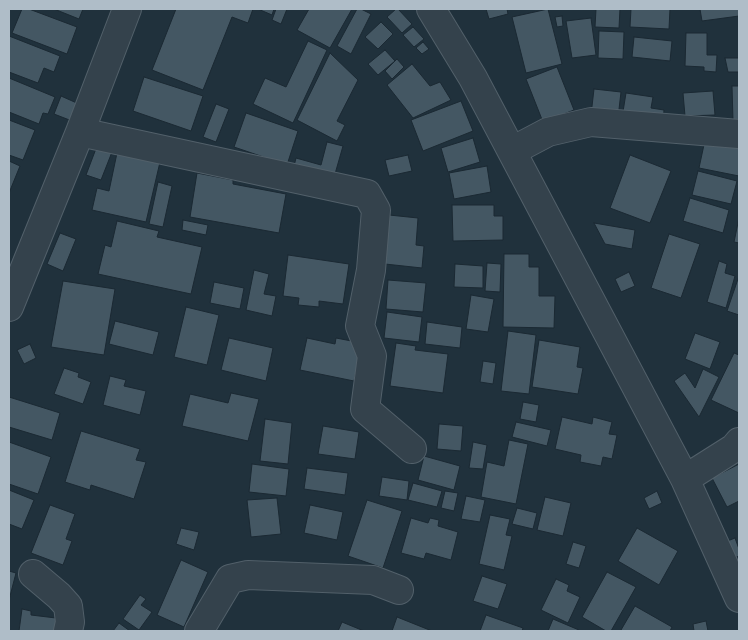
<!DOCTYPE html>
<style>
body{margin:0}
#map{position:relative;width:748px;height:640px;overflow:hidden;background:#20313c;font-family:"DejaVu Sans",sans-serif}
canvas{display:block}
.frame{position:absolute;inset:0;border:10px solid #afbdc8;pointer-events:none}
</style>
<div id="map">
<canvas width="748" height="640"></canvas>
<div class="frame"></div>
</div>
<script>
const g = document.querySelector('canvas').getContext('2d');
g.lineJoin = 'round';
function fillPath(path, color) {
  g.fillStyle = color;
  g.fill(path, 'evenodd');
}
function poly(rows) {
  const path = new Path2D();
  for (const r of rows) {
    path.moveTo(r[0], r[1]);
    for (let i = 2; i < r.length; i += 2) path.lineTo(r[i], r[i + 1]);
  }
  return path;
}
function stroke(path, color, width, dash) {
  g.strokeStyle = color;
  g.lineWidth = width;
  g.lineCap = dash ? 'butt' : 'round';
  g.setLineDash(dash || []);
  g.stroke(path);
}
const building = poly([
 [22,9,29,9,77,27,67,54,12,33,22,9],
 [54,9,83,9,79,19,54,9],
 [176,9,253,9,248,23,232,17,203,90,152,70,176,9],
 [258,9,274,9,272,15,258,9],
 [276,9,287,9,281,24,272,20,276,9],
 [309,9,352,9,330,48,297,30,309,9],
 [357,9,361,9,371,14,351,54,337,46,357,9],
 [396,9,398,9,412,24,402,33,387,17,396,9],
 [486,9,507,9,508,14,489,19,486,9],
 [548,9,562,64,526,73,512,17,548,9],
 [596,9,620,9,619,28,595,27,596,9],
 [631,9,670,9,669,29,630,27,631,9],
 [700,9,739,9,739,16,702,21,700,9],
 [562,16,563,26,557,27,555,17,562,16],
 [591,18,596,55,572,58,566,21,591,18],
 [381,22,393,34,378,49,365,37,381,22],
 [413,27,424,39,414,47,403,35,413,27],
 [599,31,624,32,623,59,598,58,599,31],
 [686,33,707,33,707,55,717,55,716,72,704,71,704,67,685,66,686,33],
 [9,36,60,56,54,72,44,68,38,83,9,72,9,36],
 [634,37,672,41,670,61,632,57,634,37],
 [308,41,327,50,293,123,253,104,265,78,286,87,308,41],
 [423,42,429,49,422,54,416,48,423,42],
 [385,50,395,61,378,75,368,64,385,50],
 [330,53,358,80,337,121,345,125,337,141,297,120,330,53],
 [725,58,739,58,739,72,728,72,725,58],
 [397,59,404,67,392,79,385,71,397,59],
 [412,64,430,86,440,82,451,100,413,118,387,85,412,64],
 [557,67,574,110,543,122,526,79,557,67],
 [144,77,203,96,191,131,133,111,144,77],
 [9,78,55,97,48,114,43,113,39,124,9,112,9,78],
 [732,86,739,86,739,121,733,121,732,86],
 [594,89,621,92,618,118,591,115,594,89],
 [713,91,715,115,685,116,683,93,713,91],
 [626,93,653,97,651,108,664,110,663,124,622,118,626,93],
 [61,96,79,104,72,121,54,114,61,96],
 [461,101,473,131,423,151,411,120,461,101],
 [216,104,229,109,216,142,203,137,216,104],
 [246,113,298,131,287,165,234,147,246,113],
 [9,120,35,130,23,160,9,155,9,120],
 [473,138,480,162,448,172,441,148,473,138],
 [705,140,739,146,739,176,699,168,705,140],
 [327,142,343,146,333,181,293,170,296,158,321,165,327,142],
 [97,146,112,152,101,180,86,175,97,146],
 [117,153,160,162,146,222,92,210,97,188,109,191,117,153],
 [408,155,412,171,389,176,385,160,408,155],
 [630,155,671,171,650,223,610,208,630,155],
 [9,161,20,166,9,193,9,161],
 [487,166,491,192,454,199,449,173,487,166],
 [698,171,737,181,731,204,692,195,698,171],
 [197,173,233,180,233,184,286,194,279,233,190,217,197,173],
 [158,182,172,186,163,227,149,224,158,182],
 [690,198,729,210,723,233,683,221,690,198],
 [452,205,494,205,494,216,503,216,503,240,453,241,452,205],
 [389,215,418,218,416,245,424,246,422,268,385,264,389,215],
 [739,218,739,243,734,242,739,218],
 [183,220,208,225,206,235,182,230,183,220],
 [117,221,159,231,157,237,202,247,191,294,98,274,105,245,111,247,117,221],
 [594,223,635,230,632,249,605,244,594,223],
 [60,233,76,239,63,271,47,264,60,233],
 [669,234,700,244,681,298,651,288,669,234],
 [504,254,529,254,529,267,539,267,539,296,555,296,554,328,503,327,504,254],
 [288,255,349,264,343,304,319,301,319,307,298,305,299,298,283,296,288,255],
 [719,261,727,264,725,273,735,276,726,308,707,302,719,261],
 [487,263,501,264,500,292,485,291,487,263],
 [455,264,483,266,483,288,454,287,455,264],
 [254,270,269,274,264,294,276,296,272,316,246,310,254,270],
 [629,272,635,286,621,292,615,279,629,272],
 [739,276,739,315,727,311,739,276],
 [388,280,426,283,423,312,386,309,388,280],
 [63,281,115,289,104,355,51,347,63,281],
 [214,282,244,288,240,309,210,303,214,282],
 [471,295,494,299,488,332,466,329,471,295],
 [186,307,219,315,207,365,174,357,186,307],
 [387,312,422,317,419,342,384,338,387,312],
 [115,321,159,332,153,355,109,344,115,321],
 [427,322,462,327,460,348,425,344,427,322],
 [508,331,536,335,529,394,501,391,508,331],
 [695,333,720,342,710,369,685,359,695,333],
 [229,338,273,348,266,381,221,370,229,338],
 [307,338,335,344,336,338,362,343,354,381,300,370,307,338],
 [539,340,580,347,577,367,583,368,578,394,532,387,539,340],
 [396,343,416,346,415,350,448,354,443,393,390,386,396,343],
 [30,344,36,358,24,364,17,350,30,344],
 [734,353,739,355,739,413,711,400,734,353],
 [483,361,496,363,493,384,480,382,483,361],
 [64,368,79,373,78,377,91,382,83,404,54,394,64,368],
 [703,369,719,377,699,417,674,381,685,373,695,388,703,369],
 [110,376,126,380,124,386,146,391,140,415,103,405,110,376],
 [231,393,259,399,248,441,182,426,190,394,228,403,231,393],
 [9,397,60,413,52,440,9,427,9,397],
 [523,402,539,405,536,422,520,419,523,402],
 [562,417,592,424,593,417,612,422,609,434,617,435,612,459,603,457,601,466,580,462,581,455,555,449,562,417],
 [265,419,292,423,288,464,260,461,265,419],
 [516,422,551,430,547,446,512,437,516,422],
 [439,424,463,426,461,451,437,449,439,424],
 [323,426,359,432,355,459,318,454,323,426],
 [81,431,140,449,136,460,146,462,134,499,91,485,90,490,65,482,81,431],
 [509,440,528,444,516,504,481,497,487,462,504,466,509,440],
 [9,442,51,457,38,494,9,484,9,442],
 [473,442,487,445,483,469,469,468,473,442],
 [424,456,460,466,454,490,418,480,424,456],
 [252,464,289,469,286,496,249,492,252,464],
 [739,464,739,501,727,507,712,478,739,464],
 [307,468,348,473,345,495,304,489,307,468],
 [382,477,409,481,407,500,379,496,382,477],
 [413,483,442,491,437,507,408,500,413,483],
 [9,490,34,500,22,529,9,524,9,490],
 [445,491,458,493,454,511,441,508,445,491],
 [657,491,662,503,649,509,644,498,657,491],
 [466,496,485,500,480,522,461,519,466,496],
 [545,497,571,503,563,536,537,530,545,497],
 [277,498,281,534,251,537,247,500,277,498],
 [367,500,402,511,383,568,348,556,367,500],
 [50,505,75,514,66,539,72,541,63,565,31,553,50,505],
 [310,505,343,512,337,540,304,533,310,505],
 [517,508,537,513,533,529,512,524,517,508],
 [490,515,510,519,506,535,512,536,504,570,479,564,490,515],
 [411,518,428,523,430,518,439,520,438,526,458,532,451,560,426,553,424,559,401,553,411,518],
 [181,528,199,532,194,550,176,544,181,528],
 [637,528,678,551,659,585,618,561,637,528],
 [735,538,739,549,739,556,732,559,725,542,735,538],
 [573,542,586,546,579,568,566,564,573,542],
 [181,560,208,572,184,627,157,615,181,560],
 [9,571,16,573,9,600,9,571],
 [607,572,636,587,611,631,606,631,582,617,607,572],
 [482,576,507,584,498,609,473,601,482,576],
 [556,579,569,585,567,591,580,597,568,623,541,610,556,579],
 [140,595,146,599,141,605,152,612,139,630,123,619,140,595],
 [635,606,672,627,670,631,624,631,621,630,635,606],
 [22,609,31,611,31,615,56,618,55,631,19,631,22,609],
 [486,615,523,628,522,631,480,631,486,615],
 [397,617,432,631,392,631,397,617],
 [553,619,579,630,579,631,548,631,553,619],
 [706,621,708,631,694,631,693,624,706,621],
 [342,622,364,631,338,631,342,622],
 [119,623,130,631,113,631,119,623]
]);
const minor = poly([
 [431,9,473,78,685,479,739,598],
 [80,132,367,194,376,210,371,270,360,326,372,356,365,409,412,449],
 [512,151,548,132,591,122,739,134],
 [9,307,80,132,127,9],
 [685,479,734,448,739,442],
 [33,574,59,596,68,606,70,622,68,631],
 [199,631,230,579,248,575,373,580,399,590]
]);
fillPath(building, '#445763');
stroke(building, '#1b2933', 1);
stroke(minor, '#52606a', 30);
stroke(minor, '#34424c', 28);
</script>
